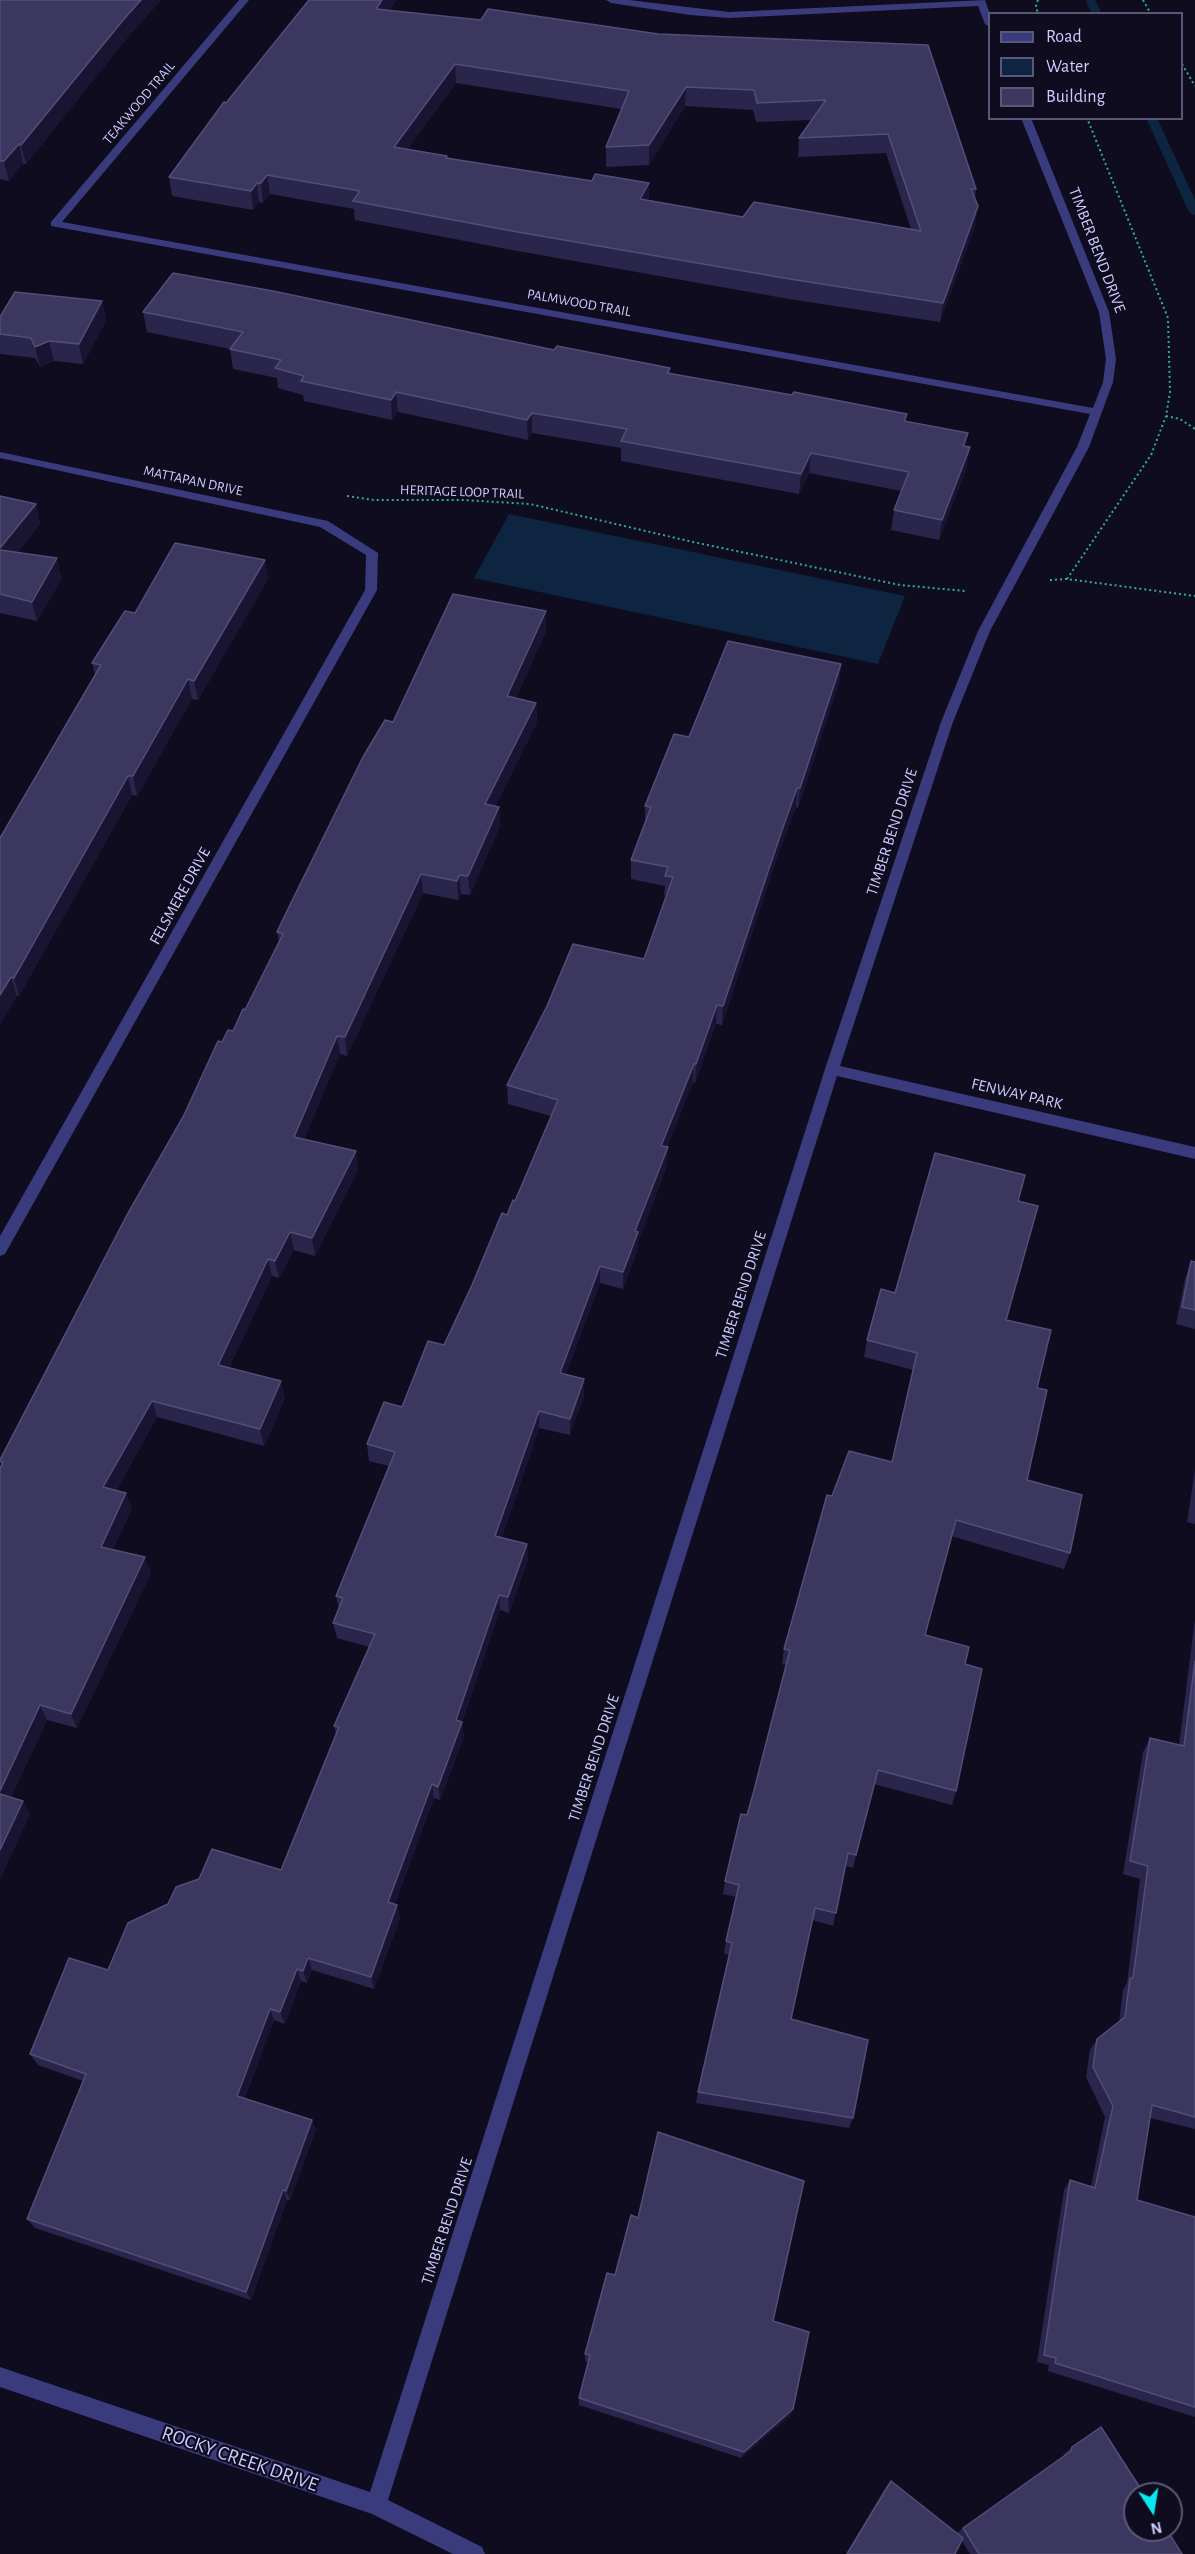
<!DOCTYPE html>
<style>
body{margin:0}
#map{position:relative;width:1195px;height:2554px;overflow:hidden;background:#0e0c1e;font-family:"Alegreya Sans",sans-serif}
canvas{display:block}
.legend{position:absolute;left:988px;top:12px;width:195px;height:108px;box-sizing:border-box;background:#0e0c1e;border:2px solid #5a5878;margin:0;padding:8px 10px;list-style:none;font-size:18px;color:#cdcbfe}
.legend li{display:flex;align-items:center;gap:12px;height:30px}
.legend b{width:30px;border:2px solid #5a5878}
.north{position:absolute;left:1123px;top:2482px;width:60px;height:60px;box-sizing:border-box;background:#0e0c1e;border:2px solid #5a5878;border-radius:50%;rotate:168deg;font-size:16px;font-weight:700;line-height:24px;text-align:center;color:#cdcbfe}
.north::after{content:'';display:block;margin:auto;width:21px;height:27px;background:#07e9ee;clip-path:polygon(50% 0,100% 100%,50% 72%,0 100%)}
</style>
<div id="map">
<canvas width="1195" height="2554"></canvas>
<ul class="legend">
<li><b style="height:8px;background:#393b7c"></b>Road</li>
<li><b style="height:16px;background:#0d2541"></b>Water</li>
<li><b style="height:16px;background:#3c375f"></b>Building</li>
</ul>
<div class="north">N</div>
</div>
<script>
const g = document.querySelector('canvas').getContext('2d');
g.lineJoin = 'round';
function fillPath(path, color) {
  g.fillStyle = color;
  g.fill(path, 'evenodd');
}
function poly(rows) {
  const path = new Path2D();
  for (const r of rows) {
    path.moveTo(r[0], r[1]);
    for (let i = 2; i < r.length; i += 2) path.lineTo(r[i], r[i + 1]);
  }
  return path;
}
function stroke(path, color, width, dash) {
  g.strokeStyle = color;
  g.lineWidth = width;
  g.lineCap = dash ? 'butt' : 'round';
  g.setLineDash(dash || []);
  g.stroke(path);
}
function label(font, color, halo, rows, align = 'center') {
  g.font = font + ' "Alegreya Sans",sans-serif';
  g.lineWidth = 4.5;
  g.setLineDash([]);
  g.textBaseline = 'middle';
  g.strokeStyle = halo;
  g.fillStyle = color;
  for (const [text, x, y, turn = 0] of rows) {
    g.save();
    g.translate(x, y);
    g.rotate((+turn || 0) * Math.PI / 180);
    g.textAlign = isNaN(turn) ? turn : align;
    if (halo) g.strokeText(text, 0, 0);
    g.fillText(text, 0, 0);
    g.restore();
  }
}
const water = poly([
 [509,514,905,596,878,664,474,578]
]);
const stream = poly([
 [1087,0,1095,0,1102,14,1092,14,1086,2,1087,0],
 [1146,118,1157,118,1195,200,1195,215,1189,212,1146,118]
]);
const path = poly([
 [1038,0,1036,6,1038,14],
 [1143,0,1151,14],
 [1182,64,1195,86],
 [1166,416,1180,419,1195,429],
 [347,496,374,500,463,500,530,504,693,542,900,585,965,591],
 [1067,579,1151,455,1166,416,1170,392,1168,318,1087,118],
 [1050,580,1067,579,1195,596]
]);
const street = poly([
 [239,0,249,0,62,222,1093,408,1103,382,1106,359,1099,312,1021,118,1031,118,1109,312,1116,359,1113,382,1089,447,990,631,953,722,840,1066,1195,1147,1195,1159,837,1076,388,2500,482,2547,485,2554,453,2554,372,2514,0,2387,0,2367,370,2492,825,1069,941,722,978,631,1077,447,1090,414,51,226,51,222,239,0],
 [606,0,629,0,729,12,985,0,990,14,990,27,985,24,978,6,729,18,690,15,611,3,606,0],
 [0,452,328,521,378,553,377,590,5,1254,0,1256,0,1236,365,590,366,555,320,527,0,458,0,452]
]);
const wall = poly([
 [0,0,161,0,127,38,26,164,23,164,9,181,0,179],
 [390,11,481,20,658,34,928,45,976,189,975,199,978,206,975,226,940,322,789,299,512,250,355,220,354,209,270,194,263,203,259,202,253,210,172,196,169,177,226,103],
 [456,83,621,109,606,147,606,167,649,165,685,106,753,110,756,122,812,120,799,138,798,157,886,153,911,229,743,217,649,200,408,149],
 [102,301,106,321,83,364,54,361,40,367,35,358,0,354,0,317],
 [143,312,554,350,670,368,670,374,792,395,907,414,906,422,968,433,966,446,967,467,939,540,891,530,894,510,901,491,809,473,799,494,621,461,621,448,532,433,528,440,398,412,392,420,304,401,303,395,278,388,277,378,233,369,230,349,147,332],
 [0,496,36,504,40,524,18,552,62,578,37,621,0,613],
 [265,560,268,579,198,700,192,699,137,796,132,795,19,996,17,996,0,1024,0,838,95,675,92,663,135,613],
 [546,611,546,631,516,698,536,703,537,722,495,806,499,807,500,826,470,895,461,894,458,900,423,893,347,1056,340,1054,304,1139,356,1151,358,1170,315,1256,294,1250,279,1278,272,1276,229,1368,285,1398,264,1446,157,1417,116,1491,126,1493,132,1509,113,1549,151,1573,77,1728,47,1720,11,1797,23,1801,30,1814,0,1879,1,1466,0,1460,222,1042,233,1031,245,1010,279,942,277,932,393,722],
 [841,664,839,683,798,808,796,807,779,852,722,1025,716,1024,695,1083,693,1082,667,1147,667,1166,638,1242,638,1249,623,1289,600,1283,566,1374,584,1379,584,1396,570,1435,539,1428,502,1537,527,1544,528,1560,509,1613,500,1610,462,1722,464,1737,440,1800,434,1798,395,1904,397,1905,400,1918,374,1989,312,1970,307,1983,301,1981,285,2024,274,2020,245,2098,312,2120,316,2130,290,2200,287,2200,251,2300,35,2228,27,2219,83,2081,38,2065,30,2054,108,1970,281,1870,336,1734,334,1726,369,1647,337,1638,333,1623,339,1609,336,1596,389,1466,369,1461,367,1444,402,1407,444,1345,507,1215,515,1201,551,1116,508,1104,507,1085,644,959,667,896,664,895,665,886,631,879,631,860,645,823,645,806,689,737],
 [1018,1201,1006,1320,1037,1388,1027,1480,1070,1553,1064,1569,951,1536,925,1635,965,1664,956,1791,952,1805,874,1784,853,1868,845,1866,833,1926,812,1920,791,2019,853,2118,849,2128,696,2103,698,2092,729,1955,724,1953,726,1941,736,1897,723,1894,725,1881,753,1794,786,1665,782,1664,784,1649,832,1496,892,1462,913,1370,864,1357,867,1340,895,1293],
 [1191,1261,1195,1262,1195,1329,1176,1324,1185,1279],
 [1195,1470,1195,1524,1187,1522],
 [1195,1619,1195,2129,1150,2118,1137,2200,1195,2217,1195,2417,1048,2371,1049,2365,1037,2362,1064,2190,1070,2180,1091,2186,1105,2117,1086,2077,1090,2050,1097,2039,1119,2022,1123,1990,1127,1983,1140,1879,1123,1874,1143,1752,1150,1738,1179,1745],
 [773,2321,790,2416,741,2458,579,2405,579,2398,589,2362,585,2361,585,2354],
 [1072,2447,1182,2554,970,2554,962,2541,955,2554,846,2554,886,2487,891,2481,957,2533,963,2528,1064,2456,1064,2454]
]);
const shadedWall = poly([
 [141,0,161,0,127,38,26,164,21,145,124,19],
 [382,0,397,0,377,28,376,9],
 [455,64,456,83,396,166,394,147],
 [686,87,685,106,649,165,649,145],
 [19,144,23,164,9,181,4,161],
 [267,175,270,194,263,203,261,183],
 [257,183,259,202,253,210,251,191],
 [649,183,649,203,640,199],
 [978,206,975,226,940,322,943,303],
 [102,301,106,321,83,364,79,344],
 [49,341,54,361,40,367,35,347],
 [396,392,398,412,392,420,391,400],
 [532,413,532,433,528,440,527,420],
 [968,433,965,453,963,446],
 [970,447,967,467,939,540,942,520],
 [811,453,809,473,799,494,801,474],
 [36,504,40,524,4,570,0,554,0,548],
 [57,558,62,578,37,621,32,602],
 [265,560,268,579,198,700,194,681],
 [546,611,546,631,508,716,507,696],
 [841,664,839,683,798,808,800,788],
 [188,679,192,699,137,796,133,776],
 [536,703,537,722,486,823,485,804],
 [128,776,132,795,19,996,14,978],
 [797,788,796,807,779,852,722,1025,723,1006,781,833],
 [499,807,500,826,470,895,468,876],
 [421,874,423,893,347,1056,345,1037],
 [459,875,461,894,458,900,457,881],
 [11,977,17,996,0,1024,0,995],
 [717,1005,716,1024,695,1083,696,1064],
 [337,1036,340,1054,298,1155,294,1137],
 [694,1064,693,1082,661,1164,661,1146],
 [668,1147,667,1166,638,1242,638,1249,623,1289,623,1272,635,1231],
 [356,1151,358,1170,315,1256,312,1238],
 [290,1232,294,1250,279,1278,275,1261],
 [268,1259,272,1276,223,1382,218,1365],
 [600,1266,600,1283,560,1390,560,1373],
 [584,1379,584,1396,570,1435,570,1419],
 [281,1381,285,1398,264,1446,260,1429],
 [152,1401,157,1417,109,1503,103,1487],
 [539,1411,539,1428,497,1552,495,1536],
 [126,1493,132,1509,107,1562,101,1547],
 [527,1544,528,1560,509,1613,508,1597],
 [145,1557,151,1573,77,1728,71,1714],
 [499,1595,500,1610,458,1733,462,1722,464,1737,440,1800,438,1787,456,1720],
 [40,1705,47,1720,6,1807,0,1796,0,1791],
 [432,1784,434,1798,391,1915,388,1902],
 [23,1801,30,1814,0,1879,0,1850],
 [397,1905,400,1918,374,1989,371,1977],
 [308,1958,312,1970,307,1983,303,1971],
 [297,1969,301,1981,285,2024,280,2012],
 [270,2009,274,2020,242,2106,237,2096],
 [312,2120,316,2130,290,2200,286,2191],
 [283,2190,287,2200,251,2300,246,2292],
 [793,2409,790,2416,741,2458,744,2452]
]);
const building = poly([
 [0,0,141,0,124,19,21,145,19,144,4,161,0,161,0,0],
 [309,0,382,0,376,9,481,20,488,9,658,34,928,45,976,189,971,189,978,206,943,303,790,279,512,231,353,201,360,191,267,175,261,183,257,183,251,191,169,177,224,102,226,103,309,0],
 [455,64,629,91,606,147,649,145,686,87,754,90,757,103,826,100,799,138,888,134,921,231,754,202,743,217,640,199,649,183,595,174,592,181,446,158,447,156,394,147,455,64],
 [173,273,273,291,554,350,557,346,670,368,667,373,792,395,794,392,907,414,904,421,968,433,963,446,970,447,942,520,894,510,909,472,811,453,801,474,621,441,627,429,532,413,527,420,396,392,391,400,301,381,304,376,275,368,281,360,230,349,243,332,143,312,173,273],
 [15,292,102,301,79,344,49,341,35,347,31,338,0,334,0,317,15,292],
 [0,496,36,504,0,548,0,496],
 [175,543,265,560,194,681,188,679,133,776,128,776,14,978,11,977,0,995,0,838,101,665,92,663,125,611,135,613,175,543],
 [0,550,57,558,32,602,0,594,0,550],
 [453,594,546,611,507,696,536,703,485,804,499,807,468,876,459,875,457,881,421,874,345,1037,337,1036,294,1137,356,1151,312,1238,290,1232,275,1261,268,1259,218,1365,281,1381,260,1429,152,1401,103,1487,126,1493,101,1547,145,1557,71,1714,40,1705,0,1791,0,1469,3,1462,0,1461,0,1460,128,1213,184,1115,218,1041,222,1042,228,1030,233,1031,243,1009,245,1010,283,934,277,932,284,917,363,757,385,720,393,722,453,594],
 [728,641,841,664,800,788,797,788,781,833,723,1006,717,1005,696,1064,694,1064,661,1146,668,1147,635,1231,638,1232,623,1272,600,1266,560,1373,584,1379,570,1419,539,1411,495,1536,527,1544,508,1597,499,1595,456,1720,462,1722,438,1787,432,1784,388,1902,397,1905,371,1977,308,1958,303,1971,297,1969,280,2012,270,2009,237,2096,312,2120,286,2191,283,2190,246,2292,27,2219,86,2074,30,2054,69,1958,108,1970,128,1923,168,1904,176,1887,199,1879,212,1849,281,1870,339,1727,334,1726,375,1634,333,1623,343,1598,336,1596,395,1452,367,1444,384,1402,402,1407,428,1341,444,1345,472,1285,502,1213,507,1215,513,1200,515,1201,558,1100,507,1085,547,1006,573,944,644,959,673,877,665,876,668,867,631,860,651,807,645,806,674,734,689,737,728,641],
 [935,1153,1025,1175,1018,1201,1038,1206,1006,1320,1051,1330,1037,1388,1047,1390,1027,1480,1082,1495,1070,1553,956,1520,925,1635,969,1647,965,1664,982,1669,956,1791,878,1770,856,1855,848,1853,836,1913,815,1908,791,2019,868,2040,853,2118,698,2092,732,1943,726,1941,739,1885,725,1881,741,1814,747,1815,753,1794,790,1650,784,1649,827,1495,832,1496,849,1451,892,1462,917,1353,867,1340,881,1289,895,1293,935,1153],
 [1191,1261,1195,1262,1195,1310,1182,1307,1191,1261],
 [1195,1661,1195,2117,1152,2105,1137,2200,1195,2217,1195,2407,1055,2363,1056,2358,1044,2355,1070,2180,1095,2188,1113,2106,1093,2067,1097,2039,1125,2017,1130,1978,1133,1978,1148,1866,1130,1861,1150,1738,1184,1746,1195,1661],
 [0,1794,23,1801,0,1850,0,1794],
 [658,2132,804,2181,773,2321,809,2332,793,2409,744,2452,579,2398,590,2355,585,2354,607,2273,615,2275,631,2215,638,2218,658,2132],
 [1101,2427,1144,2494,1135,2494,1135,2530,1167,2530,1182,2554,979,2554,963,2528,1071,2451,1072,2447,1101,2427],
 [891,2481,963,2538,955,2554,847,2554,891,2481]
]);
const farStreetnames = [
 ["TEAKWOOD TRAIL",139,103,-50],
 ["PALMWOOD TRAIL",579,303,10],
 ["MATTAPAN DRIVE",193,481,12],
 ["HERITAGE LOOP TRAIL",462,492,2]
];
const streetNames = [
 ["TIMBER BEND DRIVE",1097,250,69],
 ["TIMBER BEND DRIVE",892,832,-72],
 ["FELSMERE DRIVE",180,896,-61],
 ["FENWAY PARK",1017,1094,13],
 ["TIMBER BEND DRIVE",741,1295,-72],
 ["TIMBER BEND DRIVE",594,1758,-72],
 ["TIMBER BEND DRIVE",447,2221,-72]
];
const nearStreetnames = [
 ["ROCKY CREEK DRIVE",240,2459,19]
];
fillPath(water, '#0d2541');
fillPath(stream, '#0d2541');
stroke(path, '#30ac9b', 2, [2, 3]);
fillPath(street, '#393b7c');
fillPath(wall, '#2a254b');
fillPath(shadedWall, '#181431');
fillPath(building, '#3c375f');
stroke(building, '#524e78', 1.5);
label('14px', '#cdcbfe', '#0e0c1e', farStreetnames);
label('16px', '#cdcbfe', '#0e0c1e', streetNames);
label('20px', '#cdcbfe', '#0e0c1e', nearStreetnames);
</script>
